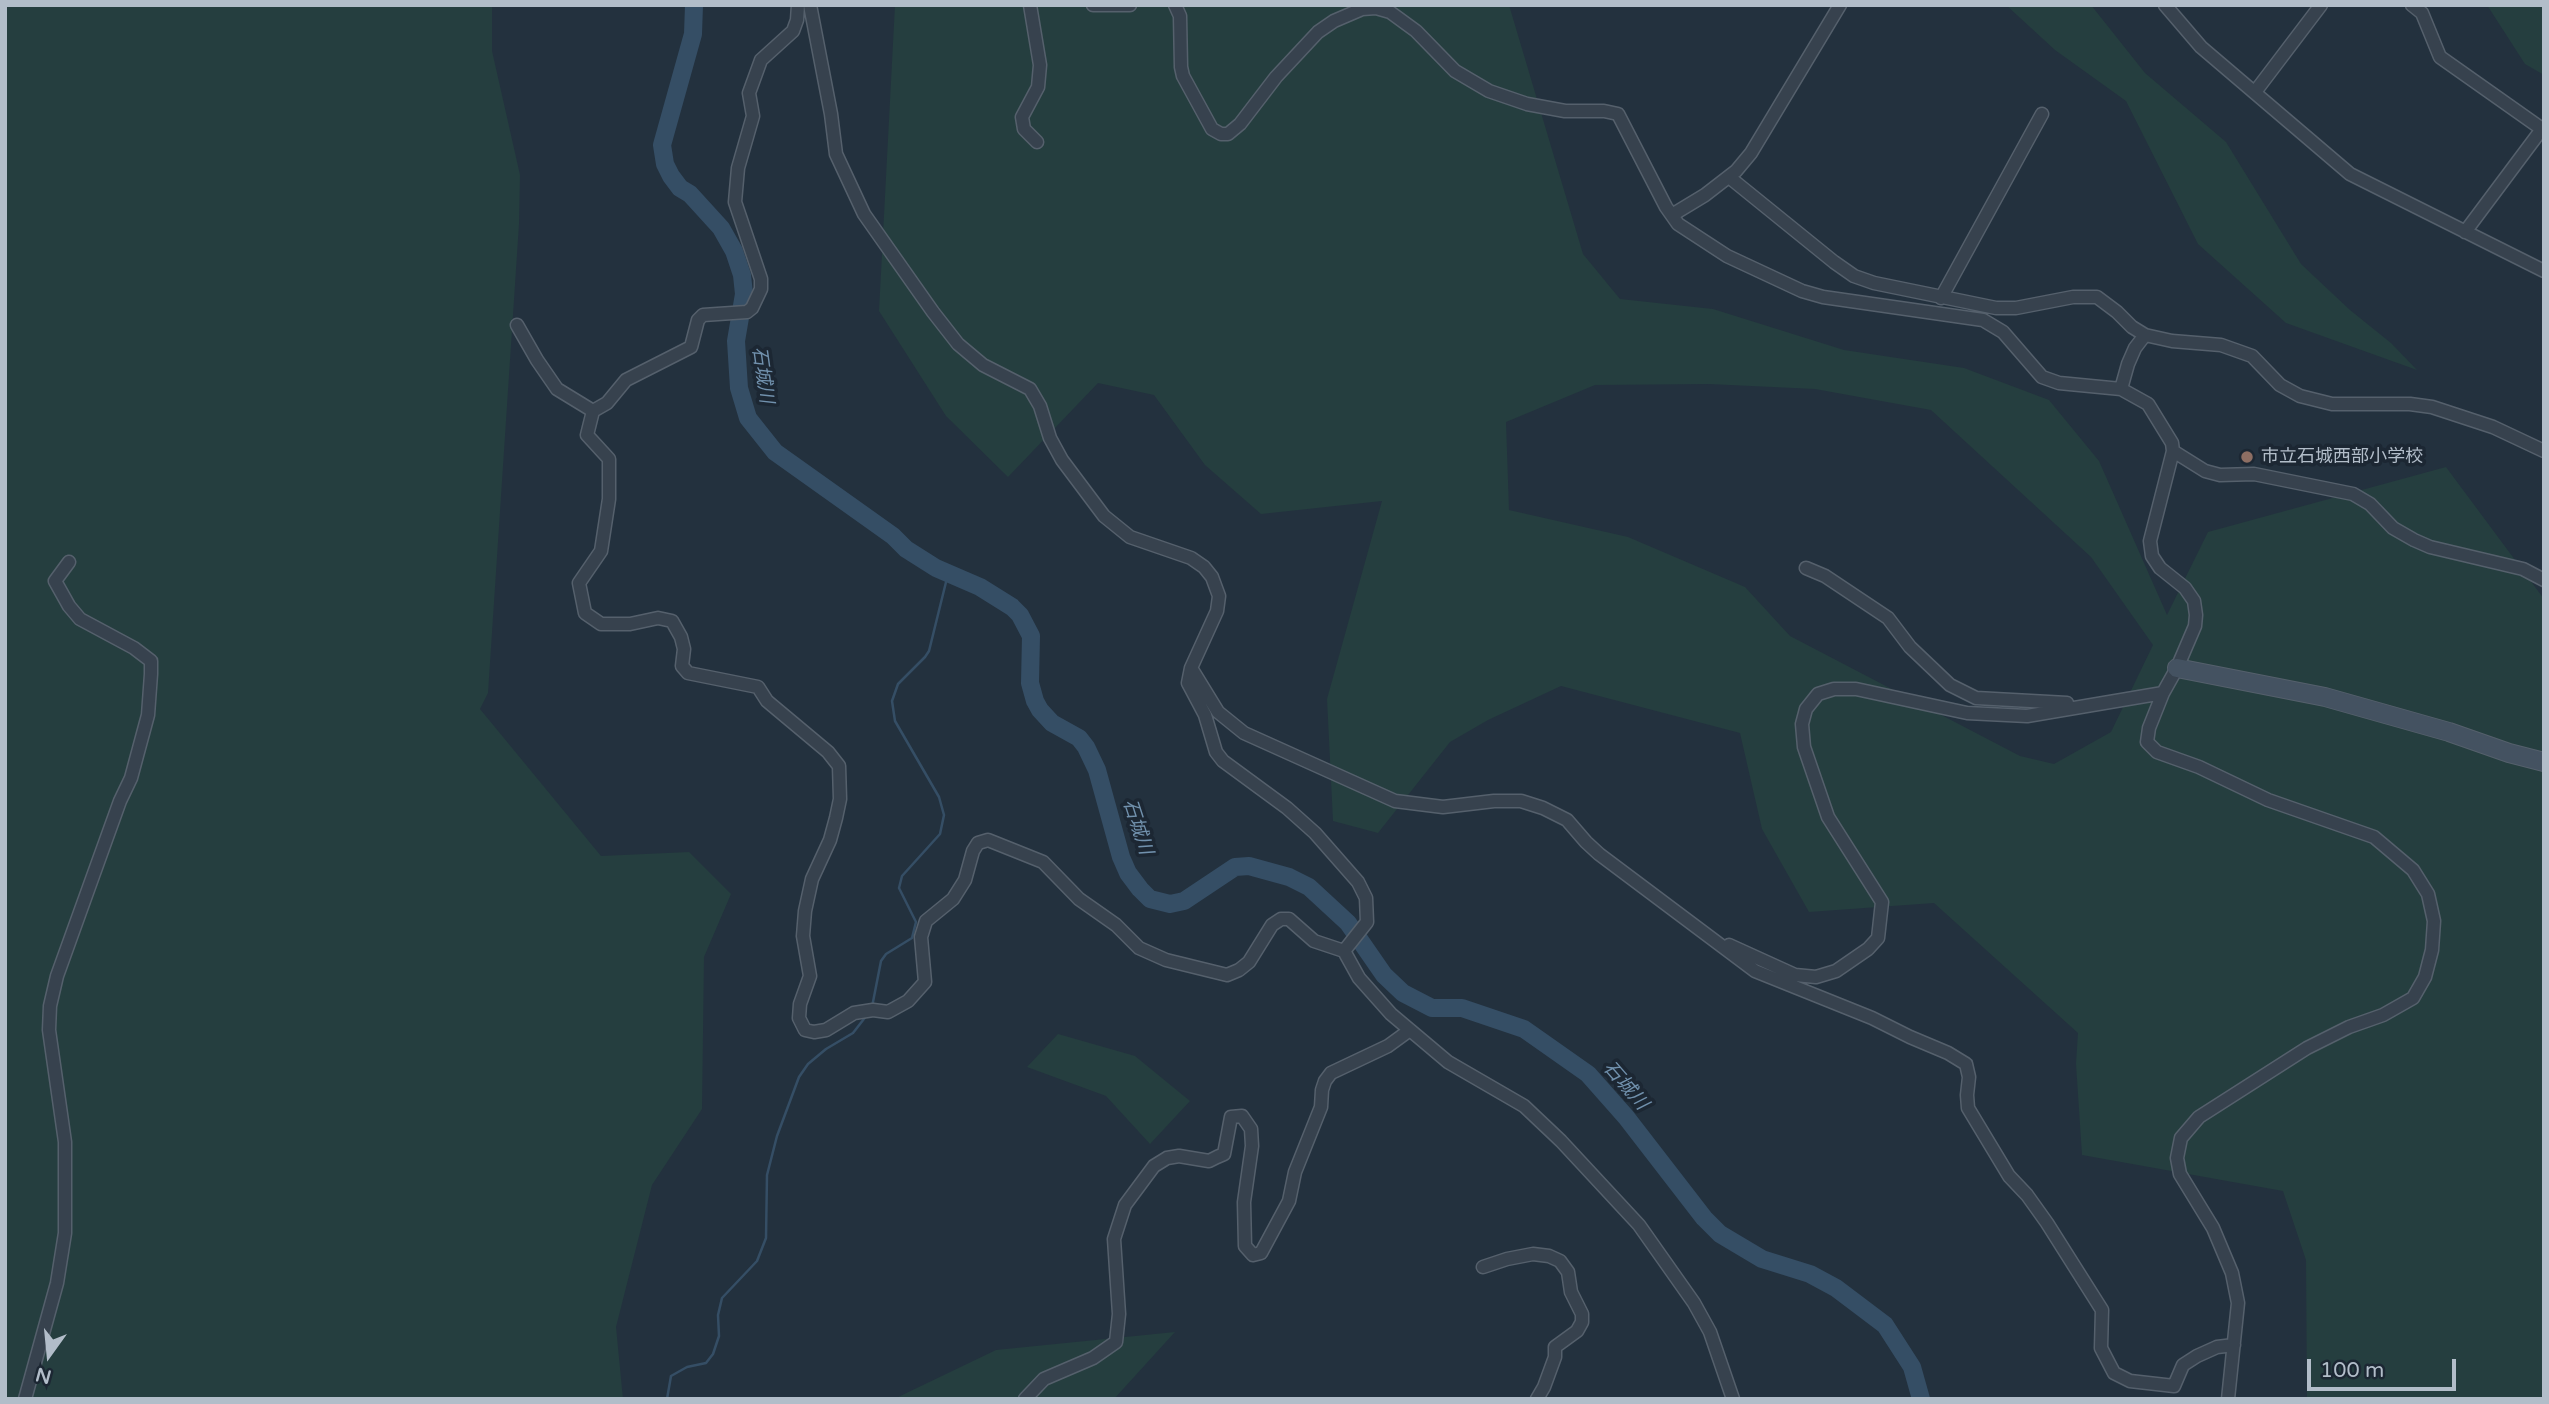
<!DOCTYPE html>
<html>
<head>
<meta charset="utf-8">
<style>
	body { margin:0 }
	#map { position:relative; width:2549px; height:1404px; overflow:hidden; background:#23313e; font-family:"Varela Round",sans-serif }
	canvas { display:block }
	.frame { position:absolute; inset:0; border:7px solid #b2bdc9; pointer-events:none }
	.north { position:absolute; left:14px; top:1320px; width:70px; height:70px; -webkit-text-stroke:5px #1c2733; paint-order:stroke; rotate:195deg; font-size:19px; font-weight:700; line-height:28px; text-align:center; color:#b2bdc9 }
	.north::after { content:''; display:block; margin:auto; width:24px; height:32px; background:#b2bdc9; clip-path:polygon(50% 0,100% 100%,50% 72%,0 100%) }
	.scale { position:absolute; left:2307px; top:1359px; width:149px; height:32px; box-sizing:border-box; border:4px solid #b2bdc9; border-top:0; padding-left:9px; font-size:21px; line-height:24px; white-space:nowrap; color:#b2bdc9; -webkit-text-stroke:5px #1c2733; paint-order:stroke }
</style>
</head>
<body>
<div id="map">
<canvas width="2549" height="1404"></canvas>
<div class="frame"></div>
<div class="north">N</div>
<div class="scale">100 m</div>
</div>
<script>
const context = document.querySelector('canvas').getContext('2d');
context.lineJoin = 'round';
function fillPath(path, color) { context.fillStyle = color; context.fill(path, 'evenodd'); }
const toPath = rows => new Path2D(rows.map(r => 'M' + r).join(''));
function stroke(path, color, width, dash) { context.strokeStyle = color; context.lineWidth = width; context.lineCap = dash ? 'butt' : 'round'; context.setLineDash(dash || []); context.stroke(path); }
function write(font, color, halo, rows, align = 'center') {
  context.font = font + ' "Varela Round","Noto Sans JP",sans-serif'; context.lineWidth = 7; context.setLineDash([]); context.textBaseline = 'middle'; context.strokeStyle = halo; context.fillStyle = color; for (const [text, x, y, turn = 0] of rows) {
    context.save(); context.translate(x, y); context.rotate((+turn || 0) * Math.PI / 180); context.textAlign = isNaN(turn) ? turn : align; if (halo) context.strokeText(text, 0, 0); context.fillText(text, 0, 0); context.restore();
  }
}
fillPath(toPath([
	[5,5,492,5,492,51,520,175,519,224,488,693,480,709,601,856,689,852,731,894,704,957,702,1109,652,1185,616,1327,623,1399,5,1399],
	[895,5,1509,5,1583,254,1620,299,1713,309,1844,350,1964,368,2049,400,2099,461,2167,615,2208,532,2446,467,2544,599,2544,1399,2307,1399,2306,1260,2283,1191,2082,1155,2076,1064,2078,1033,1934,903,1809,912,1762,829,1740,733,1561,686,1488,720,1450,742,1378,833,1333,821,1327,699,1382,501,1261,514,1205,465,1154,395,1098,383,1008,477,946,416,879,311],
	[1709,384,1815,389,1931,410,2091,557,2153,645,2111,732,2054,764,2020,756,1790,636,1745,587,1628,537,1509,510,1506,422,1595,385],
	[2006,5,2091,5,2145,73,2226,142,2301,264,2350,310,2391,343,2417,370,2286,323,2198,244,2126,101,2055,50],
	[2487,5,2544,5,2544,75,2525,64],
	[1058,1034,1135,1056,1190,1101,1150,1144,1106,1096,1027,1067],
	[1175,1332,1114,1399,894,1399,996,1350]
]), '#253e3f');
stroke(toPath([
	[872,1007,881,961,886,954,912,938,916,922,899,888,902,876,940,834,944,815,939,797,895,721,892,701,898,684,925,657,929,651,948,574],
	[667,1399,671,1376,687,1367,706,1363,713,1354,719,1336,718,1315,722,1298,757,1261,766,1238,767,1175,777,1136,799,1077,808,1064,826,1049,853,1033,867,1015]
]), '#354e65', 2.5);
stroke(toPath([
	[694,5,693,34,662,145,665,164,671,176,680,188,690,194,721,228,734,251,742,275,744,294,736,341,739,388,748,418,775,452,893,536,906,549,936,568,980,587,1012,607,1020,615,1031,636,1030,683,1035,701,1040,710,1052,723,1079,738,1086,747,1097,770,1121,857,1128,873,1140,889,1150,899,1170,904,1184,901,1235,867,1249,866,1289,877,1309,887,1348,923,1384,975,1403,993,1432,1008,1462,1008,1524,1029,1588,1074,1626,1117,1704,1218,1720,1234,1762,1259,1810,1274,1836,1288,1885,1325,1912,1367,1921,1399]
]), '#354e65', 18);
const street = toPath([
	[810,5,831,114,836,154,864,214,933,312,958,344,983,365,1030,389,1040,406,1050,438,1062,460,1104,516,1130,537,1191,558,1204,567,1212,577,1219,596,1217,611,1191,668,1188,683,1205,715,1216,752,1223,761,1287,808,1315,833,1358,882,1366,898,1367,922,1344,951],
	[1030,5,1040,65,1038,87,1022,117,1024,129,1037,142],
	[1093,5,1130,5],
	[1175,5,1180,16,1181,67,1183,76,1212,129,1221,134,1228,134,1240,124,1276,77,1318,32,1334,21,1362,9,1376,8,1390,12,1416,31,1455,71,1489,91,1527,104,1565,111,1604,111,1618,114,1666,207,1678,224,1727,256,1802,291,1823,297,1983,320,2003,332,2042,377,2059,383,2121,389,2148,404,2172,443,2173,451,2150,541,2152,556,2160,568,2185,588,2194,601,2196,615,2195,626,2177,668,2163,693,2149,728,2147,742,2157,752,2199,767,2268,800,2374,837,2413,870,2428,894,2434,921,2432,950,2425,977,2413,998,2383,1015,2349,1027,2307,1048,2199,1117,2181,1138,2177,1158,2180,1174,2213,1228,2232,1273,2238,1303,2228,1399],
	[2165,5,2201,47,2350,174,2544,271],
	[2412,5,2422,13,2440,57,2542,129,2465,232],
	[2255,92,2321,5],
	[1729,177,1834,262,1854,276,1874,283,1996,308,2016,308,2073,297,2097,297,2117,312,2132,327,2145,335,2172,341,2221,345,2252,356,2280,385,2300,396,2332,404,2410,404,2432,407,2493,427,2544,451],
	[1672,215,1705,195,1736,171,1751,153,1840,5],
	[1941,298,2042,114],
	[517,325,537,360,557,389,593,411,607,403,626,380,691,347,698,320,703,315,747,312,752,308,761,289,761,279,735,202,738,168,753,116,749,93,761,60,793,31,797,20,798,5],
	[2121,389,2128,364,2135,348,2145,335],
	[593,411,587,435,609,459,609,499,601,551,579,583,585,613,601,624,630,624,658,618,672,621,681,637,684,649,682,666,688,673,758,687,767,701,828,752,839,766,840,799,836,818,830,840,812,879,805,911,803,936,810,976,800,1004,799,1018,805,1030,814,1032,826,1030,854,1013,873,1010,888,1012,908,1001,925,982,921,937,926,921,953,899,965,880,973,851,978,843,988,840,1043,862,1079,899,1116,925,1139,948,1166,960,1227,975,1239,970,1249,962,1272,925,1281,919,1289,919,1314,941,1344,951],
	[2173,451,2205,471,2220,475,2254,474,2353,494,2370,504,2393,528,2414,540,2430,547,2523,569,2544,580],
	[1806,568,1825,576,1888,618,1910,647,1950,685,1976,698,2067,703],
	[1191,668,1218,712,1244,733,1395,801,1443,807,1494,801,1521,801,1543,808,1567,820,1586,842,1599,854,1755,971,1872,1018,1910,1037,1948,1053,1966,1064,1969,1077,1967,1095,1968,1108,2009,1176,2027,1195,2047,1223,2102,1310,2101,1348,2114,1373,2130,1381,2174,1386,2183,1365,2197,1356,2217,1347,2234,1345],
	[1729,945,1795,975,1816,977,1836,971,1868,949,1878,938,1882,902,1828,817,1804,747,1802,724,1806,709,1818,694,1834,689,1856,689,1967,713,2027,716,2163,693],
	[1344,951,1359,978,1391,1014,1448,1062,1524,1106,1561,1141,1639,1225,1694,1303,1710,1332,1733,1399],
	[1483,1267,1507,1259,1533,1254,1549,1256,1560,1261,1568,1272,1571,1292,1582,1314,1582,1322,1577,1331,1555,1347,1555,1357,1544,1387,1537,1399],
	[25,1399,57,1283,65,1233,65,1142,49,1030,50,1006,57,976,120,801,131,778,148,715,151,674,151,661,134,648,80,619,69,606,55,581,69,562],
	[1025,1399,1044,1379,1093,1358,1116,1342,1119,1314,1114,1239,1125,1205,1154,1166,1167,1158,1179,1156,1209,1161,1217,1157,1224,1154,1231,1117,1242,1116,1251,1129,1252,1146,1244,1202,1245,1246,1253,1255,1261,1253,1289,1201,1295,1172,1321,1107,1322,1090,1325,1081,1331,1073,1388,1046,1410,1030]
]);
const secondary = toPath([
	[2177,668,2325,697,2449,732,2509,753,2544,762]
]);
stroke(street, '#55606c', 15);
stroke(secondary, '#55606c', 20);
stroke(street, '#37424e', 12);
stroke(secondary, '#445261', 18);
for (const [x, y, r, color] of [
	[2247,457,7,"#8d6e63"]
]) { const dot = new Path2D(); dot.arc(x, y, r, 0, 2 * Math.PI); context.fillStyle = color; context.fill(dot); stroke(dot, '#1c2733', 2.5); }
write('18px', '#b2bdc9', '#1c2733', [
	["市立石城西部小学校",2261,457]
], 'left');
write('italic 19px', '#7191ad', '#1c2733', [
	["石城川",762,375,82],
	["石城川",1137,827,72],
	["石城川",1625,1086,49]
]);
</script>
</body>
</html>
